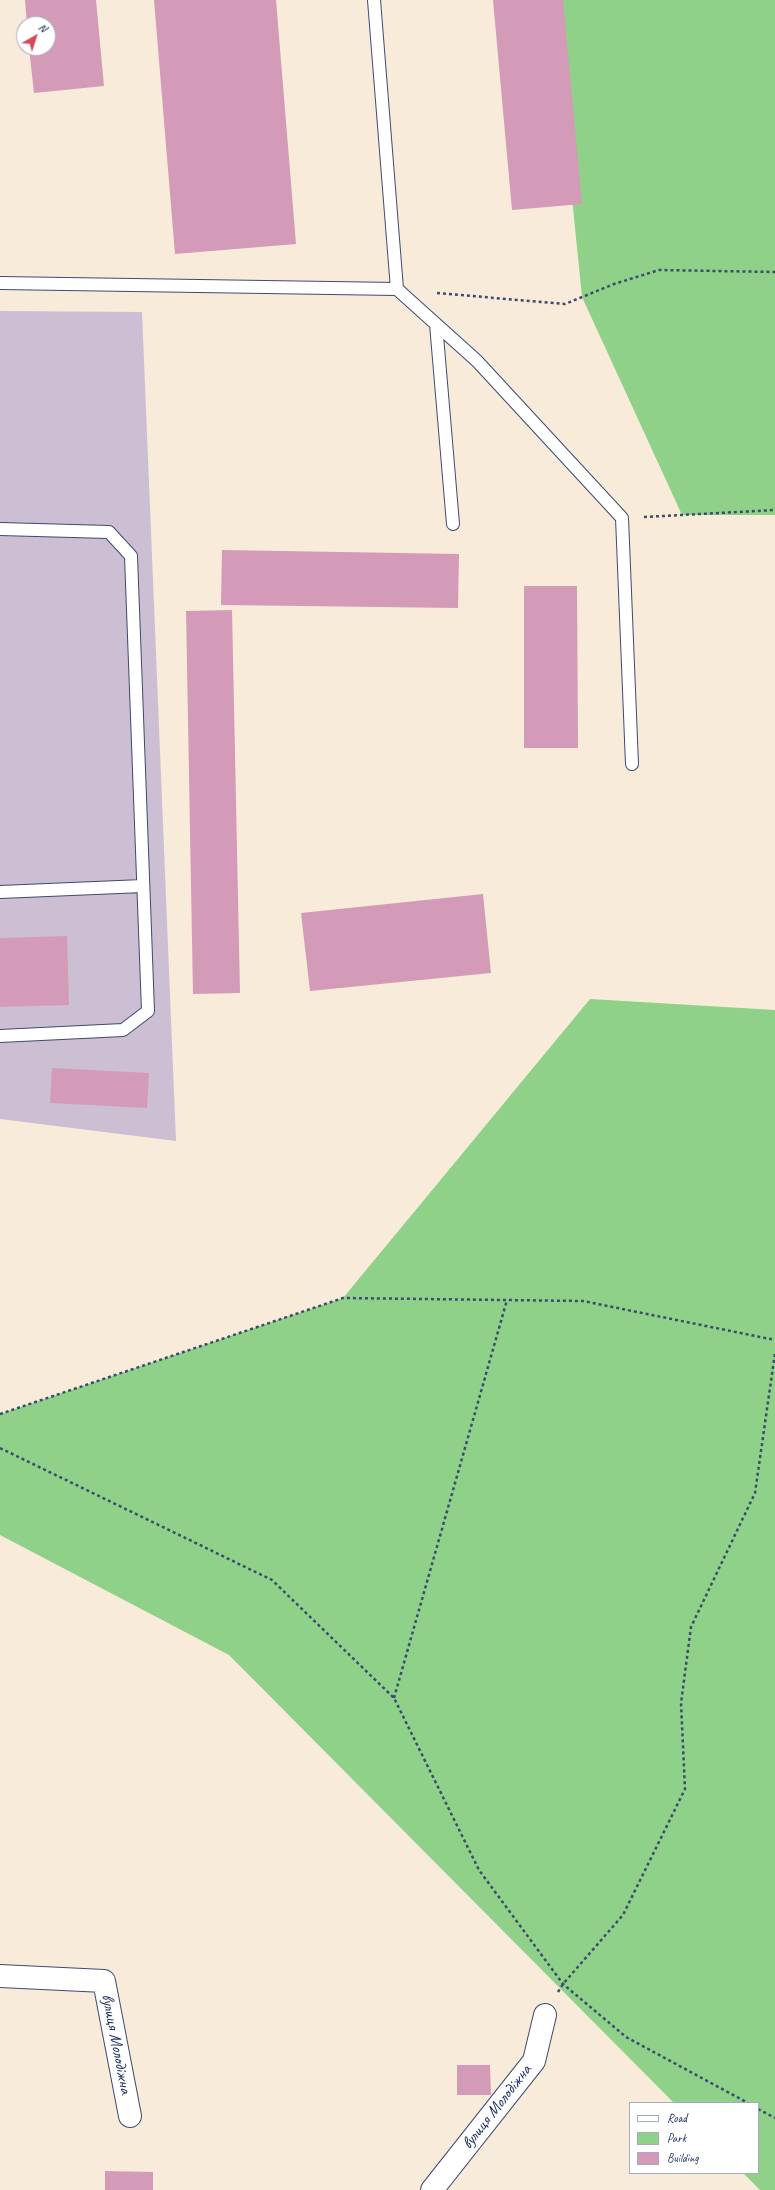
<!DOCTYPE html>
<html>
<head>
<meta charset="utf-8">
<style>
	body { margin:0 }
	#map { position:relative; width:775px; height:2190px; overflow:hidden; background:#f8ebd9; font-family:Caveat,sans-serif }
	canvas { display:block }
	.legend { position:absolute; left:629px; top:2102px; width:130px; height:72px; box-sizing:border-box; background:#fff; border:1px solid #a4acbf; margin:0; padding:5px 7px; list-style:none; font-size:12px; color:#1b2f5e }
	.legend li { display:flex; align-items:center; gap:8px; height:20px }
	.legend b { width:20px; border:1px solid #a4acbf }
	.north { position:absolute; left:16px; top:16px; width:40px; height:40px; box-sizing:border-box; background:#fff; border:1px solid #a4acbf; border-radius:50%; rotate:39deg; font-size:11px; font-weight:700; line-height:16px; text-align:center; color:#1b2f5e }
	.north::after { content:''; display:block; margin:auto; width:14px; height:18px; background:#d1495b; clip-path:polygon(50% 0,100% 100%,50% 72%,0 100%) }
</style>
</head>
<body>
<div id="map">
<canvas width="775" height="2190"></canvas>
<ul class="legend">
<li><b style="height:5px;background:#fff"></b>Road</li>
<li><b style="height:11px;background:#8fd188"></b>Park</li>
<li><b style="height:11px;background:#d39bb8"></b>Building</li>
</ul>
<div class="north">N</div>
</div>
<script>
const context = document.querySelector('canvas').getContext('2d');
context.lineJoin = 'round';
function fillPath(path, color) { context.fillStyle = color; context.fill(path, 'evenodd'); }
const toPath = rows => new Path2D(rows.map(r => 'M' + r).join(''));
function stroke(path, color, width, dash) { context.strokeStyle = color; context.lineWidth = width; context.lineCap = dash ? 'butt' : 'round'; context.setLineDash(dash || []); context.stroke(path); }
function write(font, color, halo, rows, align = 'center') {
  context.font = font + ' Caveat,sans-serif'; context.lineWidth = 3; context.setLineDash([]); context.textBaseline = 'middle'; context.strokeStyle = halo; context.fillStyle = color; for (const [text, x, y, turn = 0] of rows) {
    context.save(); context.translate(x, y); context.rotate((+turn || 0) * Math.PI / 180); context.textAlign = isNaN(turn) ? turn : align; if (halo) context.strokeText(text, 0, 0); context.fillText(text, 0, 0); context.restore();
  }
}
fillPath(toPath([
	[0,311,142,312,176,1141,0,1119]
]), '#ccbed3');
fillPath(toPath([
	[552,0,775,0,775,515,682,515,582,297],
	[590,999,775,1010,775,2190,760,2190,743,2173,758,2173,758,2103,674,2103,229,1655,0,1535,0,1414,343,1298]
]), '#8fd188');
fillPath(toPath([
	[25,0,96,0,104,86,34,93,29,48,48,48,48,24,27,24],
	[154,0,276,0,296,244,175,254],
	[493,0,563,0,582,204,512,210],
	[222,550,459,554,458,608,221,605],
	[524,586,577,586,578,748,524,748],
	[232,610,240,993,193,994,186,611],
	[483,894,491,973,310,991,301,913],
	[67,936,69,1005,0,1007,0,938],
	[52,1068,149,1073,147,1108,50,1103],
	[457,2065,490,2065,491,2095,457,2095],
	[105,2171,153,2172,153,2190,105,2190]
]), '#d39bb8');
const service = toPath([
	[374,0,397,289],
	[0,283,397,289,477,361,622,518,632,764],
	[436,324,453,524],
	[0,529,109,532,131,556,148,1011,123,1030,0,1036],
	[0,892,143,886]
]);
const minor = toPath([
	[0,1976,104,1981,130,2116],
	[432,2190,534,2061,545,2015]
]);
stroke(service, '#3c4b70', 14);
stroke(minor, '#3c4b70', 24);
stroke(toPath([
	[437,293,565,304,614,284,659,270,775,272],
	[644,517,775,510],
	[0,1414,343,1298,583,1301,775,1340],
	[0,1448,272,1580,394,1698,479,1870,563,1984,626,2037,748,2103],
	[394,1698,507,1300],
	[558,1992,563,1984,623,1915,685,1789,681,1703,691,1627,755,1493,775,1353],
	[758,2109,775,2118]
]), '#3c4b70', 2.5, [3, 3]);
stroke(service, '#fff', 12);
stroke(minor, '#fff', 22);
write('17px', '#1b2f5e', '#fff', [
	["вулиця Молодiжна",116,2044,79],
	["вулиця Молодiжна",497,2107,-52]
]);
</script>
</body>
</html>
